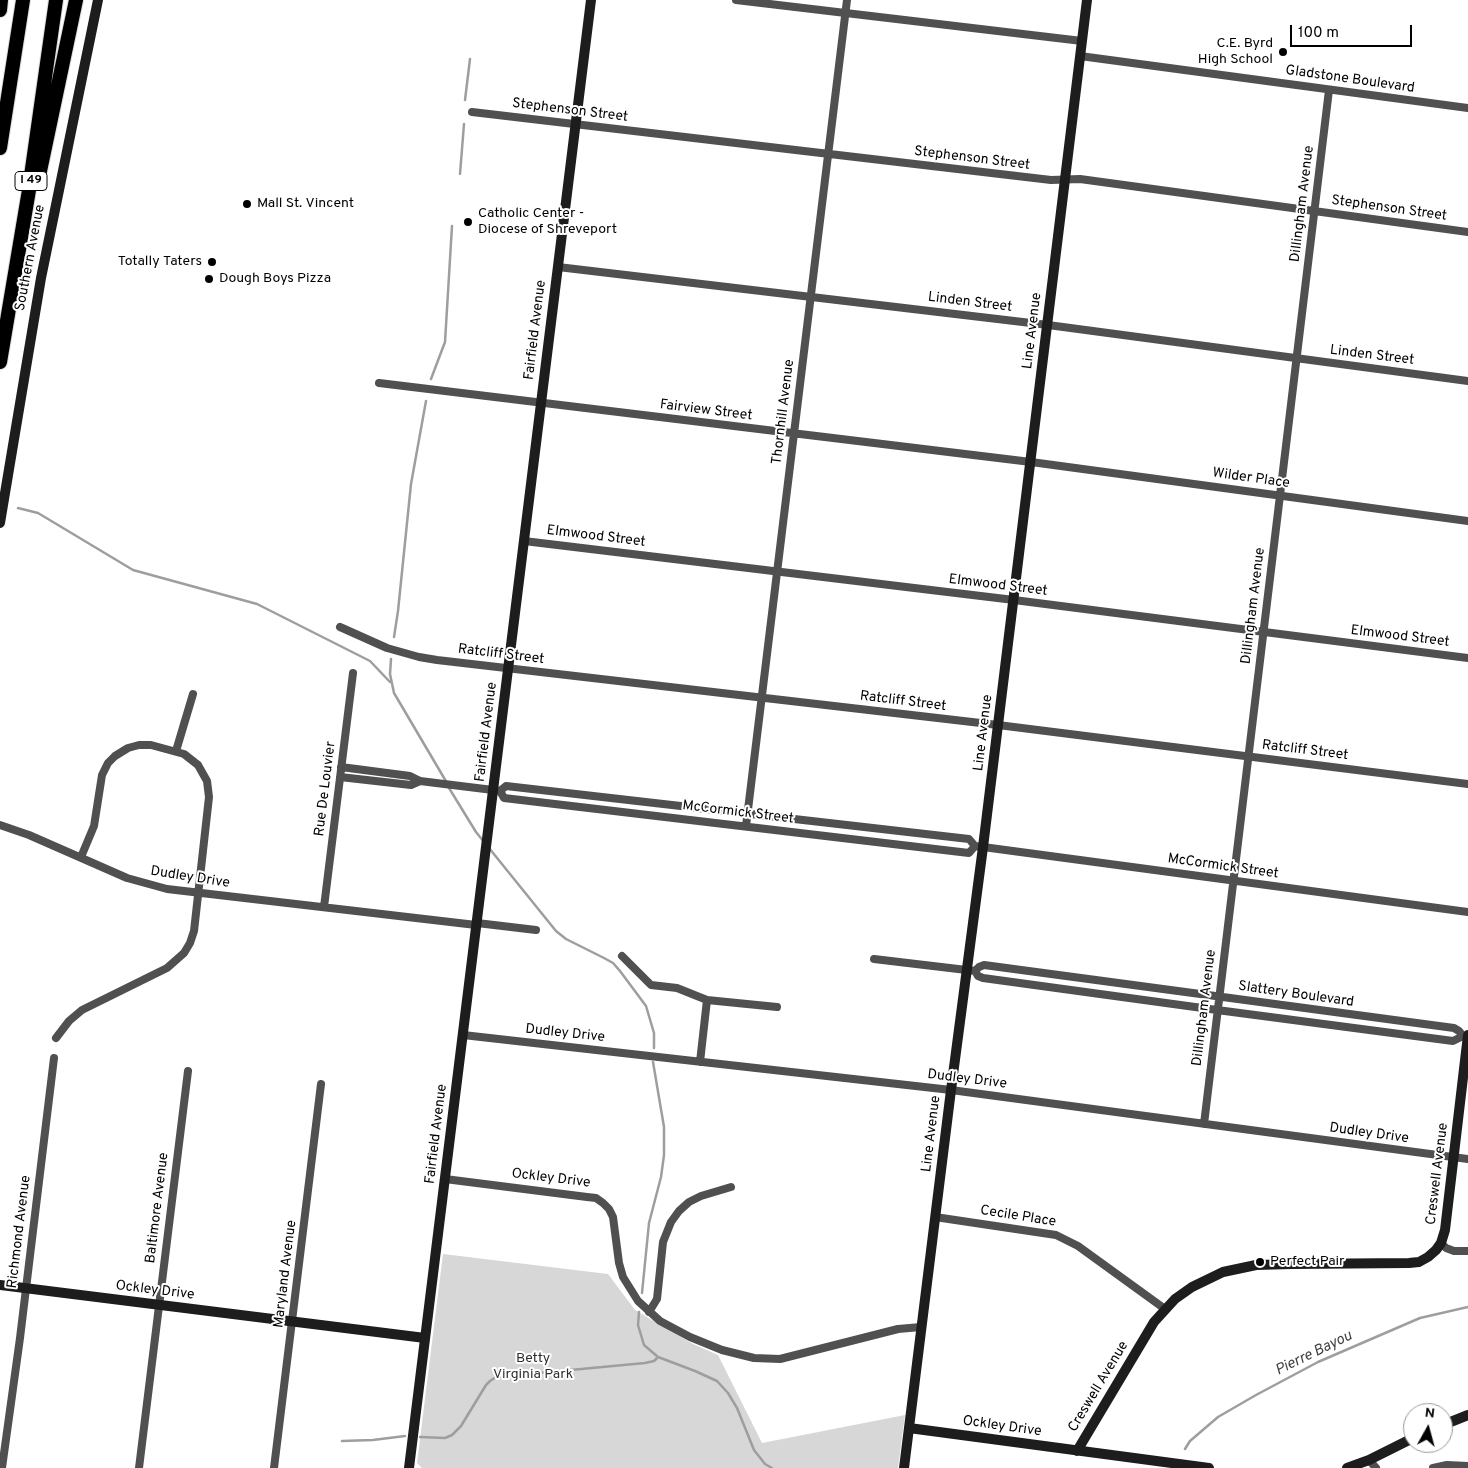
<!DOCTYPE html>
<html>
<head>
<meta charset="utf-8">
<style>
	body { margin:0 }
	#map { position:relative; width:1468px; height:1468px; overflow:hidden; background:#fff; font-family:Overpass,sans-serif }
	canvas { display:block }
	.north { position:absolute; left:1403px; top:1403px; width:50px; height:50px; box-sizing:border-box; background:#fff; border:1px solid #999; border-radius:50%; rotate:7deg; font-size:14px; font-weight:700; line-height:20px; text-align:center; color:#000 }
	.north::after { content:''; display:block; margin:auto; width:18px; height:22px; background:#000; clip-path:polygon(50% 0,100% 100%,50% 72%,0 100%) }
	.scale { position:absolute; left:1290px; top:25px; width:122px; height:22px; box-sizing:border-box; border:2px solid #000; border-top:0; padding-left:6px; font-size:15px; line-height:18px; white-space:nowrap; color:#000; -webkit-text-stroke:4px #fff; paint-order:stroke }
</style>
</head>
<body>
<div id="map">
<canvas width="1468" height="1468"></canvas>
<div class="north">N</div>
<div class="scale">100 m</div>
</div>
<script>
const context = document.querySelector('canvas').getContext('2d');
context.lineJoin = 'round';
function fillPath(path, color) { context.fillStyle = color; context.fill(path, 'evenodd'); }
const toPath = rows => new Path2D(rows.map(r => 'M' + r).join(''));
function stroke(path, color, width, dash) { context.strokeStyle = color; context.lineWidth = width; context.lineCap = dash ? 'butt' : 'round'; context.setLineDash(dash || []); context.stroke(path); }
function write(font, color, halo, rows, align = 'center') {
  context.font = font + ' Overpass,sans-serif'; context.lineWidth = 4; context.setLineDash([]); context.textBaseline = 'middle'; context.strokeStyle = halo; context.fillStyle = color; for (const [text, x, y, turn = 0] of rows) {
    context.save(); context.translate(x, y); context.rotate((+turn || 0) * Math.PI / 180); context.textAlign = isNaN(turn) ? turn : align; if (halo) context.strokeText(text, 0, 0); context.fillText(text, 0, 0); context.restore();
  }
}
fillPath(toPath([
	[443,1254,608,1274,635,1310,693,1344,718,1355,762,1443,905,1415,898,1468,422,1468,417,1463]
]), '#d7d7d7');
stroke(toPath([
	[465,100,470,59],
	[460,174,464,124],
	[431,379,445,342,452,226],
	[18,508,38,513,133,570,257,604,370,661,390,682],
	[394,637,398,611,411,484,426,401],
	[391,659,390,674,394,693,447,783],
	[449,788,476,832,484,842],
	[489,848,556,931,566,939,604,958,613,963,620,971,646,1006,654,1033,654,1048],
	[642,1293,649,1223,661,1177,664,1155,664,1127,653,1062],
	[639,1312,638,1325,644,1345,658,1357,695,1371,717,1381,728,1393,737,1408,754,1450,765,1464,772,1468],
	[420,1437,445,1438,452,1435,461,1426,486,1385,490,1381,496,1377,645,1363,654,1361,658,1357],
	[342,1441,373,1440,405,1436],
	[1185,1449,1190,1441,1218,1417,1256,1395,1318,1362,1420,1318,1468,1307]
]), '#9e9e9e', 2.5);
const highway = toPath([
	[0,10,1,0],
	[0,148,23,0],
	[40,171,76,0],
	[0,362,29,190,56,0]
]);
stroke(highway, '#dbdbdb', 16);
stroke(toPath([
	[736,0,1082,41],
	[1080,56,1468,108],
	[472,112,1051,180,1080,179,1468,232],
	[558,267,1048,325,1468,381],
	[379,383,1031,462,1468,521],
	[524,541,1014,600,1468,658],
	[340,627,387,648,419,657,437,660,998,725,1468,784],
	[176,751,193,694],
	[341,767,410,776,420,781,493,790,500,791,506,786,969,839,975,846,983,847,1468,912],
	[340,777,411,785,420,781],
	[500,791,504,798,969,853,975,846],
	[0,825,29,835,127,878,167,889,476,925],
	[746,826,847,0],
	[324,907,353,673],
	[477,923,536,930],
	[622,956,651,985,677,988,707,1000,777,1007],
	[874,959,975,971,978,976,983,978,1217,1010,1453,1041,1463,1036,1468,1037],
	[975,971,979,967,984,965,1454,1028,1459,1031,1463,1036],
	[463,1035,951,1090,1468,1159],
	[56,1038,69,1021,82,1010,167,968,184,953,190,943,194,931,209,797,207,781,198,765,184,754,151,745,139,745,128,748,115,756,108,763,102,775,94,826,81,857],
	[700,1062,707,1000],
	[1204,1124,1329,90],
	[445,1179,587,1197,596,1198,603,1203,609,1209,613,1217,619,1263,623,1277,638,1301,660,1321,690,1337,722,1350,754,1358,780,1359,898,1329,921,1327],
	[935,1217,1056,1235,1078,1246,1165,1309],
	[1441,1243,1446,1248,1454,1251,1468,1251],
	[649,1312,657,1299,663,1242,671,1222,679,1211,689,1202,701,1196,731,1187],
	[1369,1460,1376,1468],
	[2,1468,20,1338,54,1058],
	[139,1468,188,1071],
	[274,1468,321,1084],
	[1433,1468,1447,1465,1468,1466]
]), '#505050', 8);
stroke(toPath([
	[0,523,41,278,98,0],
	[0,1285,425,1338],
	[1443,1425,1468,1415],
	[909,1428,1209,1468],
	[1077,1451,1154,1322,1175,1299,1192,1287,1223,1272,1256,1265,1291,1264,1409,1263,1419,1262,1428,1257,1436,1250,1441,1243,1445,1230,1468,1035],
	[409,1468,591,0],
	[904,1468,951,1090,983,847,1087,0],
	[1347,1468,1369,1460,1413,1438]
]), '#1d1d1d', 10);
stroke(highway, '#000', 14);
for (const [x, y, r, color] of [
	[1283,52,5,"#000"],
	[247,204,5,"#000"],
	[468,222,5,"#000"],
	[212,262,5,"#000"],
	[209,279,5,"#000"],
	[1260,1262,5,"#000"]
]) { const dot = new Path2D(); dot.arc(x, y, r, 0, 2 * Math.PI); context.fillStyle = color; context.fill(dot); stroke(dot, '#fff', 2); }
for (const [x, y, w] of [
	[31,181,32]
]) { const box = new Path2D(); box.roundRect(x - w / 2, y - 9.5, w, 19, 4); context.fillStyle = '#fff'; context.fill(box); stroke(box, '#000', 1); }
write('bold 12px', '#000', null, [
	["I 49",31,181]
]);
write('14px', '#000', '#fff', [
	["C.E. Byrd",1273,44,"right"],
	["High School",1273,60,"right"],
	["Mall St. Vincent",257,204],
	["Catholic Center -",478,214],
	["Diocese of Shreveport",478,230],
	["Totally Taters",202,262,"right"],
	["Dough Boys Pizza",219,279],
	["Perfect Pair",1270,1262]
], 'left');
write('14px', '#000', '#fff', [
	["Gladstone Boulevard",1350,80,8],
	["Stephenson Street",570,111,7],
	["Stephenson Street",972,159,7],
	["Dillingham Avenue",1303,204,-83],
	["Stephenson Street",1389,209,8],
	["Southern Avenue",31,258,-79],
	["Linden Street",970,303,7],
	["Fairfield Avenue",536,330,-83],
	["Line Avenue",1033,331,-83],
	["Linden Street",1372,356,7],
	["Fairview Street",706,411,7],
	["Thornhill Avenue",784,412,-83],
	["Wilder Place",1251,479,8],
	["Elmwood Street",596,537,7],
	["Elmwood Street",998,586,7],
	["Dillingham Avenue",1254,606,-83],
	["Elmwood Street",1400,637,7],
	["Ratcliff Street",501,655,7],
	["Ratcliff Street",903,702,7],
	["Fairfield Avenue",487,732,-83],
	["Line Avenue",984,733,-83],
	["Ratcliff Street",1305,751,7],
	["Rue De Louvier",326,789,-83],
	["McCormick Street",738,813,7],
	["McCormick Street",1223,867,8],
	["Dudley Drive",190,878,9],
	["Slattery Boulevard",1296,995,8],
	["Dillingham Avenue",1205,1008,-83],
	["Dudley Drive",565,1034,6],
	["Dudley Drive",967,1080,7],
	["Fairfield Avenue",437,1134,-83],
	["Line Avenue",932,1134,-83],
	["Dudley Drive",1369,1134,8],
	["Creswell Avenue",1438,1174,-83],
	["Ockley Drive",551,1179,7],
	["Baltimore Avenue",158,1208,-83],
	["Cecile Place",1018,1217,9],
	["Richmond Avenue",20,1232,-83],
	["Maryland Avenue",286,1274,-83],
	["Ockley Drive",155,1291,7],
	["Creswell Avenue",1099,1387,-59],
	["Ockley Drive",1002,1427,8]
]);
write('14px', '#2e2e2e', '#fff', [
	["Betty",533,1359],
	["Virginia Park",533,1375]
]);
write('italic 15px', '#3f3f3f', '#fff', [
	["Pierre Bayou",1314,1354,-26]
]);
</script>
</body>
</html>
